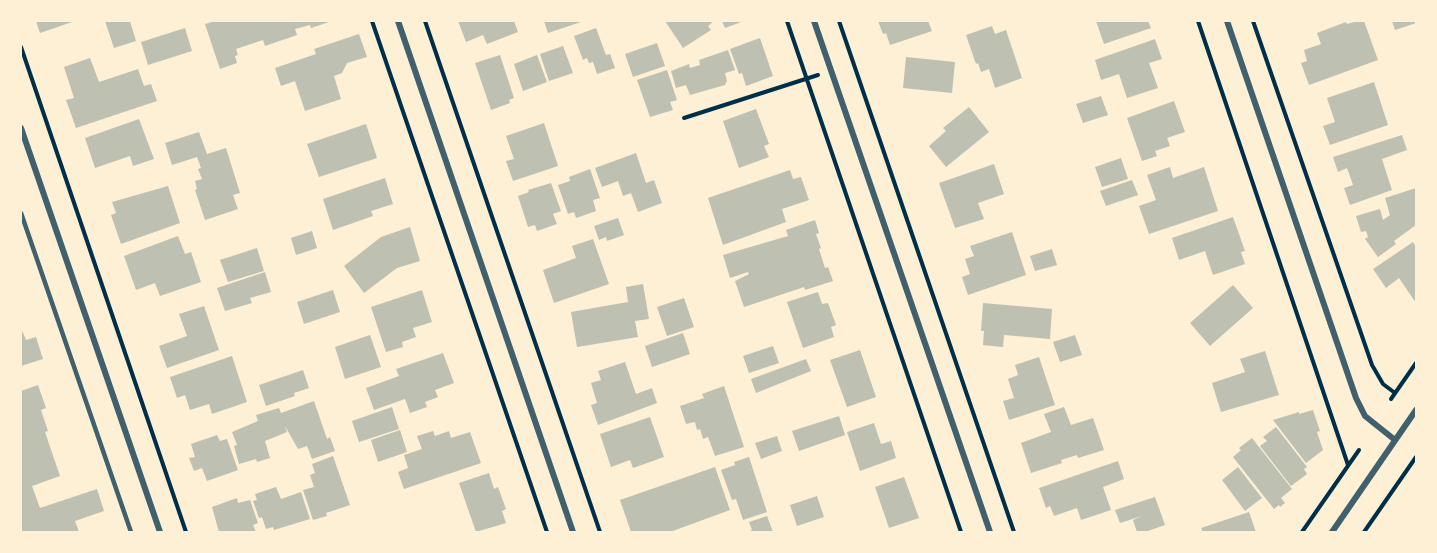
<!DOCTYPE html>
<html>
<head>
<meta charset="utf-8">
<style>
	body { margin:0 }
	#map { position:relative; width:1437px; height:553px; overflow:hidden; background:#fdf0d5; font-family:"Fira Sans",sans-serif }
	canvas { display:block }
	.frame { position:absolute; inset:0; border:22px solid #fdf0d5; pointer-events:none }
</style>
</head>
<body>
<div id="map">
<canvas width="1437" height="553"></canvas>
<div class="frame"></div>
</div>
<script>
const context = document.querySelector('canvas').getContext('2d');
context.lineJoin = 'round';
function fillPath(path, color) { context.fillStyle = color; context.fill(path, 'evenodd'); }
const toPath = rows => new Path2D(rows.map(r => 'M' + r).join(''));
function stroke(path, color, width, dash) { context.strokeStyle = color; context.lineWidth = width; context.lineCap = dash ? 'butt' : 'round'; context.setLineDash(dash || []); context.stroke(path); }
fillPath(toPath([
	[36,21,75,21,40,33],
	[105,21,130,21,136,41,114,48],
	[215,21,332,21,311,28,310,25,295,29,297,35,265,46,263,40,236,49,238,55,235,56,237,63,220,69,205,24],
	[458,21,514,21,518,32,487,44,483,35,466,42],
	[544,21,584,21,548,33],
	[665,21,714,21,708,26,711,30,683,48],
	[722,21,744,21,725,28],
	[878,21,928,21,932,31,890,45,886,33,883,34],
	[1096,21,1148,21,1151,28,1104,44],
	[1357,21,1364,21,1378,60,1309,85,1301,63,1307,61,1304,50,1321,44,1317,33,1346,22,1347,24],
	[1392,21,1416,21,1416,23,1395,30],
	[992,26,995,34,1006,30,1022,78,995,88,989,69,981,72,978,63,976,64,966,35],
	[185,28,192,51,148,65,141,42],
	[596,28,606,55,610,54,615,68,597,74,593,62,589,63,587,58,583,60,574,36],
	[359,34,367,57,347,63,342,73,334,76,341,99,305,111,295,81,281,86,275,68,316,54,314,49],
	[760,38,773,76,746,86,742,73,739,74,730,49],
	[1155,39,1162,59,1149,63,1158,88,1127,98,1119,74,1101,80,1095,60],
	[657,43,665,66,633,77,625,54],
	[563,46,573,73,549,81,540,54],
	[728,50,735,70,725,73,727,81,725,85,690,95,686,85,676,88,671,71,689,64,690,68,700,65,699,60],
	[500,55,514,98,509,100,510,103,491,110,475,63],
	[537,55,547,82,523,91,514,64],
	[906,57,955,62,952,93,903,88],
	[90,58,99,82,138,69,144,86,151,84,157,101,76,128,66,100,74,98,64,67],
	[667,70,677,100,670,102,673,110,650,117,637,80],
	[1374,82,1388,125,1330,145,1323,126,1335,122,1327,98],
	[1101,96,1108,115,1083,123,1076,104],
	[1174,101,1185,132,1167,138,1170,146,1155,151,1157,156,1142,161,1127,118],
	[969,107,989,132,946,167,929,146,946,131,943,128],
	[756,109,769,144,764,146,769,157,739,168,723,121],
	[139,119,154,159,133,166,130,156,95,168,85,138],
	[544,123,558,166,513,181,506,161,514,159,506,136],
	[366,124,377,158,319,177,307,144],
	[199,132,207,154,226,148,240,193,233,195,238,209,205,220,195,190,197,189,195,181,202,179,198,169,201,168,197,157,172,165,165,143],
	[1402,135,1407,150,1382,159,1392,190,1350,205,1344,188,1353,185,1347,168,1338,172,1333,157],
	[636,153,646,183,654,180,662,203,638,212,631,193,623,196,618,181,602,187,595,168],
	[1121,158,1128,179,1102,187,1095,167],
	[994,164,1004,194,978,203,984,219,955,228,939,183],
	[1170,167,1173,178,1204,167,1218,211,1149,234,1139,206,1156,200,1147,175],
	[590,169,600,198,593,200,596,211,576,218,574,212,568,214,558,185,570,181,569,177],
	[790,170,793,179,801,177,809,200,782,209,786,222,723,245,708,198],
	[385,178,393,204,371,211,373,216,333,230,323,199],
	[1132,180,1138,195,1106,206,1100,191],
	[551,183,561,211,553,214,557,224,537,231,535,225,528,227,518,196,529,192,528,190],
	[168,186,180,223,121,244,111,215,116,213,112,202],
	[1416,188,1416,225,1394,241,1396,244,1378,257,1365,239,1368,237,1366,231,1361,232,1356,216,1380,209,1383,220,1390,215,1385,198],
	[1233,217,1245,251,1241,252,1245,264,1213,275,1205,251,1179,260,1172,238],
	[618,218,624,235,607,241,606,237,599,240,594,226],
	[815,220,819,233,816,234,821,248,819,249,825,268,828,267,833,281,805,290,804,287,744,307,735,281,749,274,748,272,730,278,723,255,788,236,786,230],
	[410,227,420,261,397,268,364,293,344,266,381,237],
	[312,231,317,248,296,255,291,238],
	[1012,232,1026,275,968,295,962,277,970,274,965,259,974,256,970,246],
	[178,236,185,254,191,252,201,282,160,296,155,283,136,290,124,256],
	[593,239,609,284,554,303,543,270,576,258,572,246],
	[1413,242,1416,247,1416,303,1399,278,1386,288,1373,269],
	[257,248,264,271,228,282,220,260],
	[1052,249,1057,265,1035,271,1030,256],
	[265,272,271,292,250,298,252,303,225,311,217,288],
	[643,284,649,319,635,321,638,337,577,347,571,312,628,302,626,287],
	[1233,285,1253,308,1210,346,1190,323],
	[333,290,340,312,304,324,297,302],
	[422,290,432,322,413,328,416,337,402,342,403,347,386,352,371,307],
	[818,292,822,304,828,303,836,325,831,327,834,337,803,348,787,302],
	[684,298,694,327,667,336,657,307],
	[983,303,1052,309,1050,339,1004,335,1003,347,983,345,984,331,981,331],
	[204,306,219,350,167,368,159,346,187,336,179,314],
	[21,328,26,340,36,337,43,359,21,366],
	[683,333,690,354,652,367,645,346],
	[370,335,381,367,345,379,335,347],
	[1075,335,1082,355,1060,362,1053,342],
	[773,346,779,363,749,373,743,356],
	[860,350,876,397,847,407,830,360],
	[1265,351,1279,395,1221,412,1212,383,1245,372,1240,359],
	[443,353,454,383,435,390,438,397,425,402,427,407,410,413,405,399,374,410,366,388,399,376,396,369],
	[232,356,247,402,212,414,209,404,190,410,185,395,177,398,170,377],
	[1039,357,1055,405,1009,420,1003,401,1014,398,1008,379,1018,375,1015,365],
	[806,359,811,371,756,393,751,379],
	[625,362,636,394,652,388,657,403,598,425,591,405,597,403,591,383,601,380,598,371],
	[303,370,309,388,294,393,295,396,266,406,259,385],
	[38,385,46,408,41,410,48,431,45,432,60,476,32,486,40,508,97,489,104,511,75,521,79,532,21,532,21,391],
	[724,386,744,447,715,456,708,437,703,439,700,429,697,430,695,422,686,424,680,406,704,398,702,394],
	[314,401,327,439,330,437,335,451,312,459,307,446,298,449,285,426,287,432,265,441,270,458,257,462,256,459,239,464,234,446,237,445,232,432,258,421,256,415,279,408,281,413],
	[392,407,399,429,359,442,352,421],
	[1064,407,1071,425,1093,418,1104,450,1078,458,1077,455,1061,460,1062,463,1031,473,1021,443,1051,432,1044,414],
	[1313,410,1320,431,1317,432,1323,450,1306,463,1273,420,1299,412,1299,414],
	[839,416,845,435,799,451,792,431],
	[650,417,664,457,633,468,630,460,611,467,600,434],
	[874,423,881,444,891,441,896,458,860,471,847,432],
	[1276,427,1307,467,1304,469,1307,474,1291,486,1260,446,1267,441,1263,437],
	[400,430,407,452,378,462,371,440],
	[433,431,435,436,449,431,451,438,470,432,481,463,404,489,398,472,408,468,404,455,422,449,417,436],
	[217,435,220,441,227,439,238,470,207,481,202,468,194,471,189,458,195,457,191,444],
	[777,436,782,451,761,459,755,443],
	[1252,438,1292,489,1281,498,1285,503,1280,507,1279,505,1274,509,1233,457,1241,450,1239,448],
	[333,456,350,505,326,513,327,516,313,520,303,490,314,487,310,475,315,473,312,464],
	[749,457,767,512,743,520,736,499,732,500,721,470,735,465,734,462],
	[1118,461,1124,479,1103,487,1111,510,1081,520,1077,508,1054,516,1050,506,1046,508,1039,488],
	[715,467,730,510,670,532,631,532,620,500],
	[1238,467,1262,498,1245,511,1222,480],
	[489,473,494,489,498,487,506,509,502,511,506,523,476,532,459,483],
	[904,477,919,518,889,528,875,487],
	[276,487,281,499,301,492,310,519,274,530,273,527,266,529,262,517,259,518,253,501,257,500,255,494],
	[817,496,824,517,797,526,790,505],
	[1155,497,1165,525,1145,532,1137,532,1133,520,1142,516,1120,523,1115,510],
	[237,498,238,503,250,500,258,523,253,525,256,532,219,532,212,507],
	[1249,512,1256,532,1203,532,1201,528],
	[767,516,773,532,747,532,752,530,749,522]
]), '#bec0b2');
stroke(toPath([
	[372,21,547,532],
	[425,21,600,532],
	[787,21,961,532],
	[839,21,1014,532],
	[1198,21,1348,465],
	[1253,21,1372,365,1383,384,1395,393],
	[21,47,186,532],
	[684,118,818,75],
	[1391,399,1416,363],
	[1302,532,1359,450],
	[1364,532,1416,457]
]), '#003049', 4);
stroke(toPath([
	[21,213,131,532]
]), '#3f606c', 4.5);
stroke(toPath([
	[398,21,573,532],
	[814,21,990,532],
	[1227,21,1356,398,1365,416,1395,440],
	[21,128,160,532],
	[1332,532,1416,410]
]), '#3f606c', 6);
</script>
</body>
</html>
